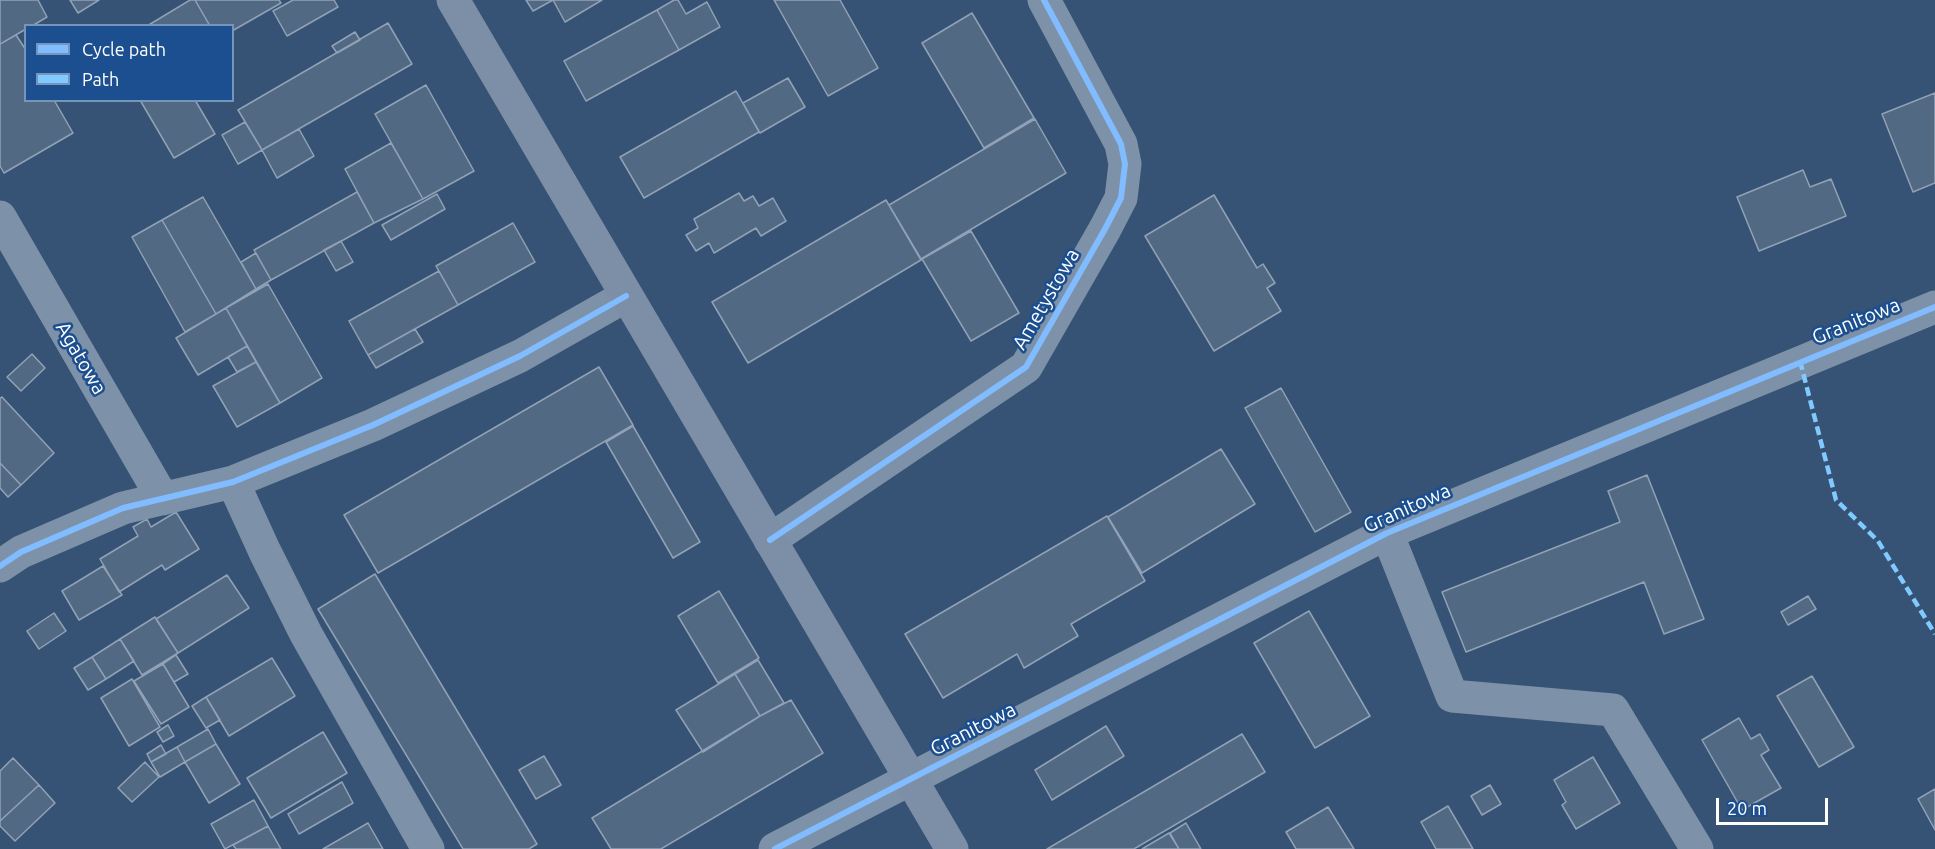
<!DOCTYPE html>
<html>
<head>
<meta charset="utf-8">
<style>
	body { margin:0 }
	#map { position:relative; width:1935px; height:849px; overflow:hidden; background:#365274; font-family:Ubuntu,sans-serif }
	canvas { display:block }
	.legend { position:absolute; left:24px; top:24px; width:210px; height:78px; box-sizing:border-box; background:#1b4f8f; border:2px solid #7695bc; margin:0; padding:8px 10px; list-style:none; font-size:18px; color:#fff }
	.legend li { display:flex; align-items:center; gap:12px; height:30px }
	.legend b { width:30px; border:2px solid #7695bc }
	.scale { position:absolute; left:1716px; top:798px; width:112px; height:27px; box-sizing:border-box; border:3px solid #fff; border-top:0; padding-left:8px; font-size:18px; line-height:21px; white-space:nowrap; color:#fff; -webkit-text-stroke:4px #1b4f8f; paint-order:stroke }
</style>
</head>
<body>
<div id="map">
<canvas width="1935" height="849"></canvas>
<ul class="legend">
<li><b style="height:8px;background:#80bcff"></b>Cycle path</li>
<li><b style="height:8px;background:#80caff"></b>Path</li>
</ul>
<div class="scale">20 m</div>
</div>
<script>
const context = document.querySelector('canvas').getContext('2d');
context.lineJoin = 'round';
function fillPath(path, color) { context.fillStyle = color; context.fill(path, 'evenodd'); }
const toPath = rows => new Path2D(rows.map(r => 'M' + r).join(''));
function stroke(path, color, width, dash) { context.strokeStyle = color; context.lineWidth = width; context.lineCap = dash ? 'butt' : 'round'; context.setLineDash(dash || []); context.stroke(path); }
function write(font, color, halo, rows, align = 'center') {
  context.font = font + ' Ubuntu,sans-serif'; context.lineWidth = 5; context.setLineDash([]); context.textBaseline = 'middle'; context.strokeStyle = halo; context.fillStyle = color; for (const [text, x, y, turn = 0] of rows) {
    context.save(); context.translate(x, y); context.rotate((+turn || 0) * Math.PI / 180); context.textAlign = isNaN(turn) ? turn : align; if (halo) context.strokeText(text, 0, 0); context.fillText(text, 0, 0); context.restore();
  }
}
const building = toPath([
	[0,0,38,0,47,17,32,26,26,26,26,29,0,44,0,0],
	[70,0,99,0,78,13,70,0],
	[190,0,195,0,210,26,147,26,190,0],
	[195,0,279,0,281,3,232,31,232,26,210,26,195,0],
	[293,0,334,0,338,7,287,36,273,11,293,0],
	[526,0,553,0,533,11,526,0],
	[553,0,602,0,565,22,553,0],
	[674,0,678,0,686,14,707,2,720,27,679,50,657,10,674,0],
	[774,0,840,0,878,68,828,96,774,0],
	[657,10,679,50,586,101,564,61,657,10],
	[972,13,1034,118,984,148,922,43,972,13],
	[388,23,412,64,262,150,238,110,388,23],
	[355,32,360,40,337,53,332,46,355,32],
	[16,35,26,50,26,100,54,100,73,133,4,173,0,166,0,44,16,35],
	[788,78,805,107,760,133,743,103,788,78],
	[426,85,474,171,423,199,375,114,426,85],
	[736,91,759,132,644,198,620,157,736,91],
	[1935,93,1935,183,1913,192,1882,114,1935,93],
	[140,100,195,100,215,134,174,158,140,100],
	[1035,119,1066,173,921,259,889,205,1035,119],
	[245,122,262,150,238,164,222,135,245,122],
	[299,129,314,156,277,178,262,150,299,129],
	[391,143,423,199,374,223,345,169,391,143],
	[1803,170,1810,187,1831,179,1846,216,1759,251,1737,197,1803,170],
	[357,192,374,223,271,280,254,250,357,192],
	[739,193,744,201,753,196,759,206,773,198,786,221,761,236,756,228,714,253,709,243,696,251,686,235,698,228,694,219,739,193],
	[437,194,445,209,391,240,382,225,437,194],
	[1214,195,1257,268,1263,264,1275,283,1267,288,1281,311,1214,351,1145,236,1214,195],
	[203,197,256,289,216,314,162,220,203,197],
	[886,200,921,260,748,363,712,302,886,200],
	[162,220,216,314,185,332,132,237,162,220],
	[513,223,535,262,458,305,436,266,513,223],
	[971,231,1019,313,971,341,922,259,971,231],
	[341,241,353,262,336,271,324,250,341,241],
	[256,253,271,280,256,289,241,262,256,253],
	[439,271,458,305,368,355,349,321,439,271],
	[268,284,322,378,280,403,226,308,268,284],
	[226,308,247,346,198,375,176,338,226,308],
	[415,329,423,342,376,368,368,355,415,329],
	[247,346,256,362,237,372,228,357,247,346],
	[32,354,45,368,21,391,7,377,32,354],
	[256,362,280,403,237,427,213,386,256,362],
	[599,367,633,425,378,573,344,515,599,367],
	[1281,388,1351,512,1315,532,1245,408,1281,388],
	[2,397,54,453,21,485,0,463,0,398,2,397],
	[633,426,700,542,673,558,606,442,633,426],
	[1221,449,1255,504,1142,573,1108,517,1221,449],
	[0,463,21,485,8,497,0,488,0,463],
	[1647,475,1704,619,1664,634,1644,582,1466,652,1442,592,1620,522,1608,491,1647,475],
	[176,512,199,549,165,570,162,565,119,592,100,559,138,536,133,527,147,519,151,527,176,512],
	[1107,516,1145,581,1071,624,1078,636,1024,668,1017,654,943,698,905,634,1107,516],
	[103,566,122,595,79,620,62,591,103,566],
	[375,574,537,844,529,849,463,849,318,609,375,574],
	[227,575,249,608,178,653,156,619,227,575],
	[719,591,759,658,718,683,678,616,719,591],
	[1808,596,1816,609,1788,625,1781,612,1808,596],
	[1309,611,1370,716,1315,748,1254,643,1309,611],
	[54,613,66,631,39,649,27,631,54,613],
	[155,617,178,653,142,675,120,639,155,617],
	[120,639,134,661,106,679,92,657,120,639],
	[176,655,188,674,174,682,163,664,176,655],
	[92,657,106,679,88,690,74,668,92,657],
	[272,658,295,696,229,736,206,697,272,658],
	[758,660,784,703,760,716,735,674,758,660],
	[163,664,189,707,161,724,134,681,163,664],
	[735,674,760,716,703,752,676,710,735,674],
	[1812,676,1854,747,1819,767,1777,696,1812,676],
	[132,679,160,727,129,746,101,698,132,679],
	[206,697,220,720,206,728,192,706,206,697],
	[791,700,823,753,661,849,611,849,592,818,760,716,791,700],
	[1739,718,1751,739,1760,734,1769,750,1761,755,1781,788,1742,810,1702,740,1739,718],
	[168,725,174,736,163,742,157,732,168,725],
	[1106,726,1124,756,1052,800,1035,770,1106,726],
	[208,729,216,744,185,762,177,747,208,729],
	[323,732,347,773,271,818,247,778,323,732],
	[1242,734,1265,772,1134,849,1047,849,1242,734],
	[216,744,240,784,209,803,185,762,216,744],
	[161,745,166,754,151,762,147,754,161,745],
	[177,747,185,762,160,777,151,762,177,747],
	[544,756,561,785,536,799,519,770,544,756],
	[1593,757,1620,803,1576,829,1562,805,1566,802,1554,780,1593,757],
	[13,758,39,785,0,821,0,771,13,758],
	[145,762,159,777,132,802,118,788,145,762],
	[342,782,353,803,299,834,288,814,342,782],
	[39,785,55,803,15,841,0,826,0,821,39,785],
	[1490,785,1501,804,1482,815,1471,796,1490,785],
	[1935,789,1935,830,1918,799,1935,789],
	[254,800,268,826,225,849,211,824,254,800],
	[1448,806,1473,849,1436,849,1421,822,1448,806],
	[1328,807,1354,849,1296,849,1286,832,1328,807],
	[368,823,383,849,323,849,368,823],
	[1186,823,1201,849,1179,849,1170,833,1186,823],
	[268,826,281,849,236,849,233,845,268,826],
	[1169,833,1179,849,1142,849,1169,833]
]);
fillPath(building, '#526984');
stroke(building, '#92a2b6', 1.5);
stroke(toPath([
	[0,217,163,499],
	[233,482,265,552,306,634,428,849],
	[1387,533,1452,696,1613,710,1697,849],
	[770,540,1026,367,1105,229,1121,198,1125,164,1121,144,1044,0],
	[0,566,21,552,123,508,233,482,373,425,520,356,626,296],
	[775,849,1387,533,1935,307]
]), '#7d92a8', 33);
stroke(toPath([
	[453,0,952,849]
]), '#7d8ea7', 33);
stroke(toPath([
	[1800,361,1836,500,1878,541,1935,634]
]), '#80caff', 4.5, [9, 4.5]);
stroke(toPath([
	[770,540,1026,367,1105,229,1121,198,1125,164,1121,144,1044,0],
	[0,566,21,552,123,508,233,482,373,425,520,356,626,296],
	[775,849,1387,533,1935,307]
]), '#80bcff', 6);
write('20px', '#fff', '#1b4f8f', [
	["Ametystowa",1046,299,-60],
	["Granitowa",1856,321,-22],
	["Agatowa",81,358,60],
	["Granitowa",1407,508,-24],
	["Granitowa",973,729,-27]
]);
</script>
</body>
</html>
